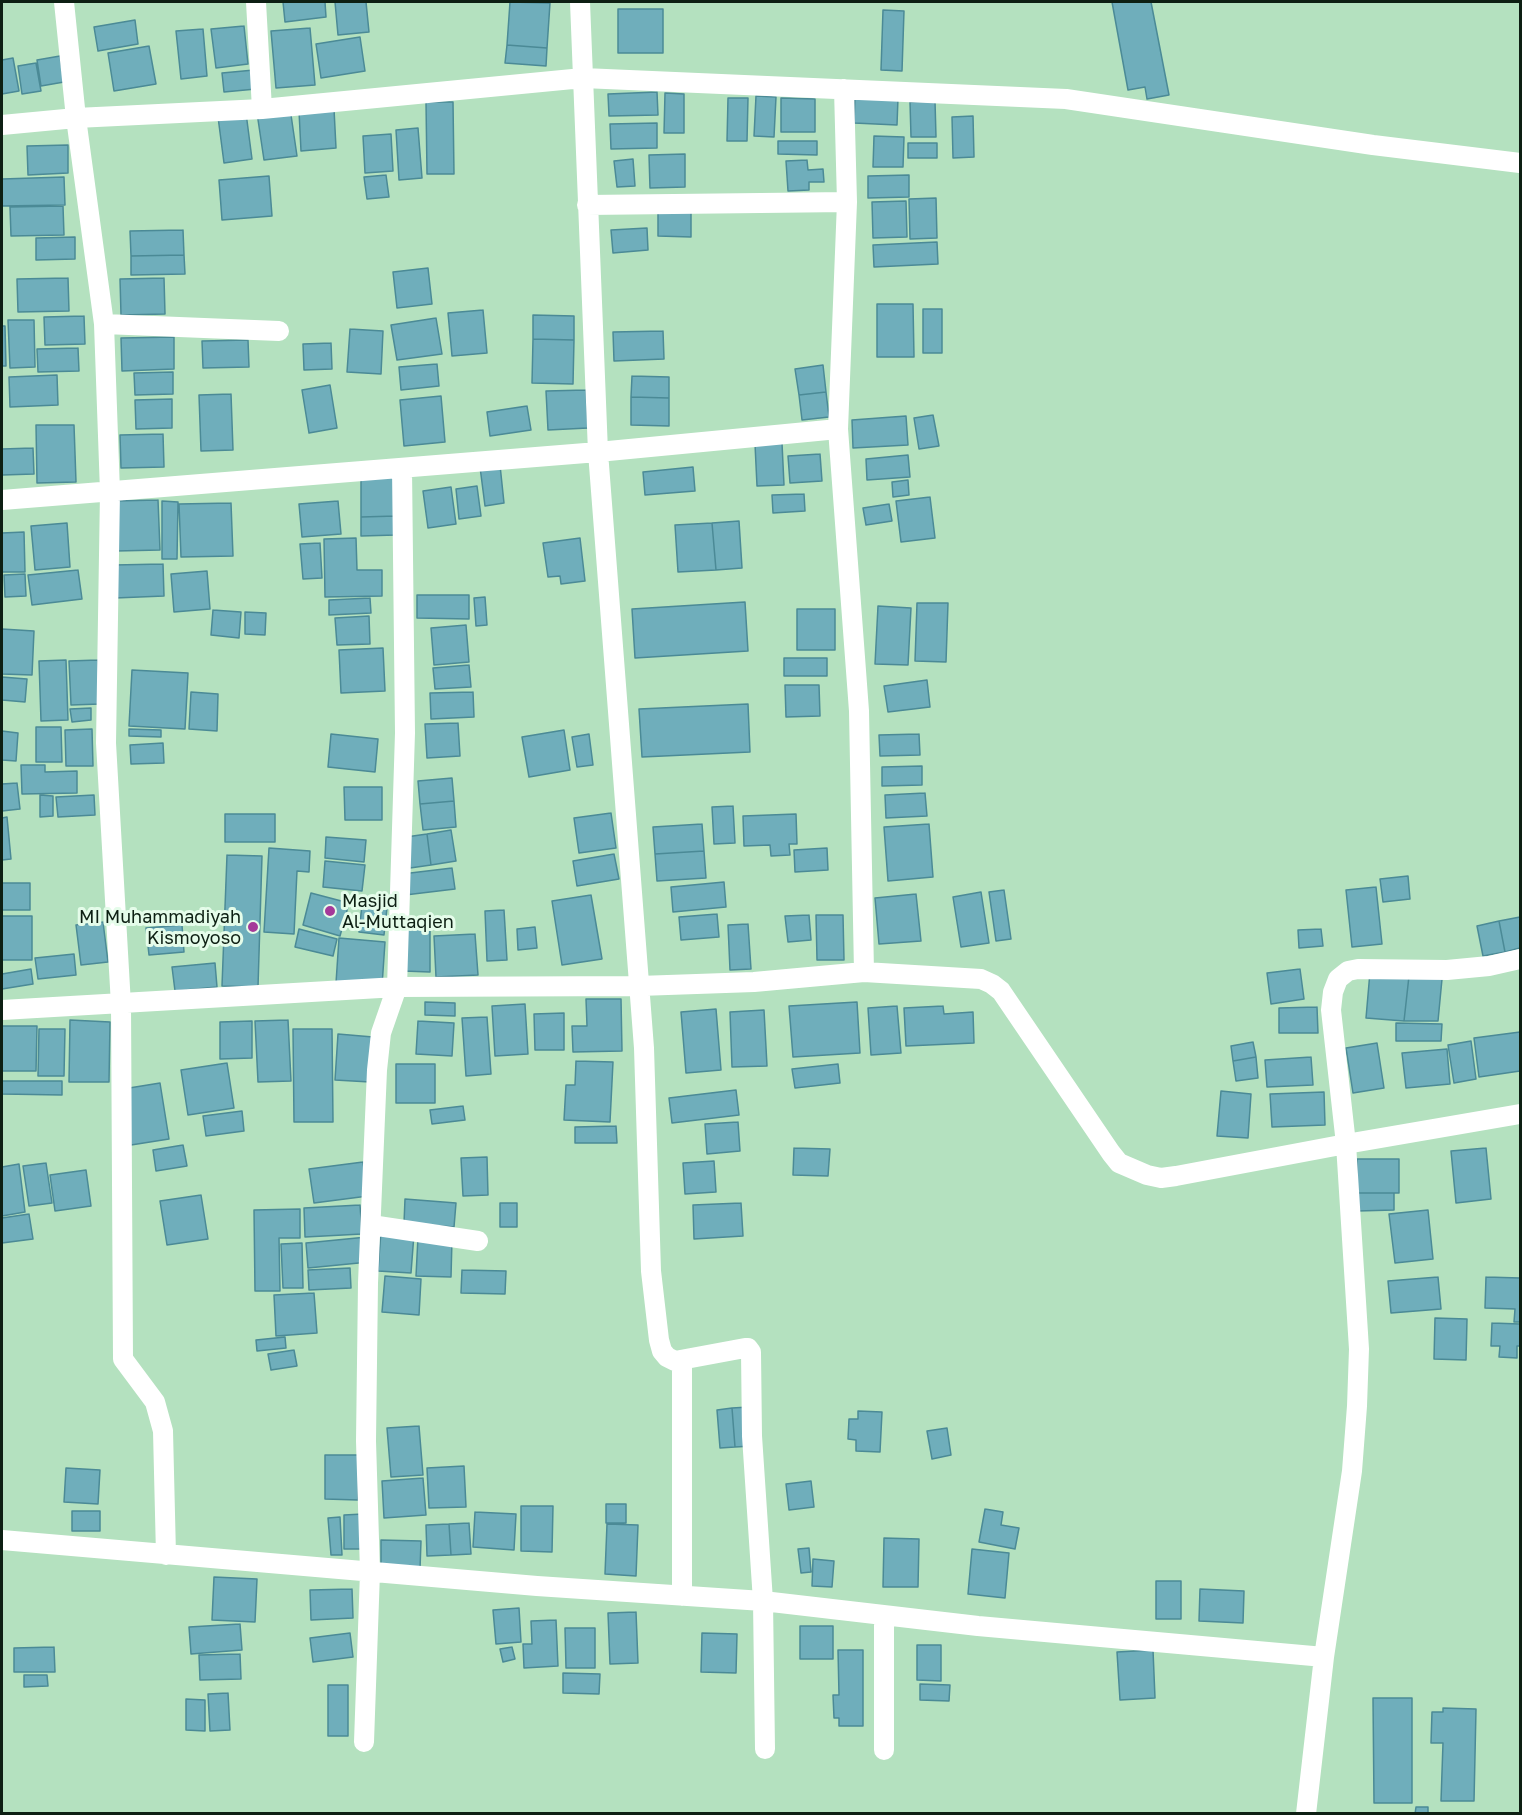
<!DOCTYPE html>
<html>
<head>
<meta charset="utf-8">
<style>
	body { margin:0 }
	#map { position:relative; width:1522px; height:1815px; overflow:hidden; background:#b4e1bf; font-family:"Golos Text",sans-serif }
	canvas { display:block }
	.frame { position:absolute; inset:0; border:3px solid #0d1f13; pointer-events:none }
</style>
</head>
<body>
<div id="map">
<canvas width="1522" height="1815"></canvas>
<div class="frame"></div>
</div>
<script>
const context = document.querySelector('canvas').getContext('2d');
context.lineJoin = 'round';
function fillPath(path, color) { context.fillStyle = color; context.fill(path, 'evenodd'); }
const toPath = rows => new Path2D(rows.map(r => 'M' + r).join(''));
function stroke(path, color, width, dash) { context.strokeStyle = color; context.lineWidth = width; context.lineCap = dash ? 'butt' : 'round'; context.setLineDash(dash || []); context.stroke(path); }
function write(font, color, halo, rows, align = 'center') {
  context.font = font + ' "Golos Text",sans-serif'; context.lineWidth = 6; context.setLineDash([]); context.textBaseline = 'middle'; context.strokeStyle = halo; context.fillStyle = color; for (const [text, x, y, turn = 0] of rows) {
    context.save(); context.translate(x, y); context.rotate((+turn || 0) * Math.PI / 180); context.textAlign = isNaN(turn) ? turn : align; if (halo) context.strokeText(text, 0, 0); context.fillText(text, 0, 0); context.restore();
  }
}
const building = toPath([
	[283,2,325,2,326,17,285,22,283,2],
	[335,2,366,2,369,32,338,35,335,2],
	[510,2,550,3,547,48,507,45,510,2],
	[1112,2,1151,2,1169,95,1147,99,1145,87,1128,90,1112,2],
	[618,9,663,9,663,53,618,53,618,9],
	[883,10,904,11,902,71,881,70,883,10],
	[135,20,138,44,98,51,94,27,135,20],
	[244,26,248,64,216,68,211,29,244,26],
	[310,28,315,85,276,88,271,31,310,28],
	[203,29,207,76,181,79,176,31,203,29],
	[360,37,365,71,321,78,316,44,360,37],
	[507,45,547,48,546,66,505,63,507,45],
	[149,46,156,84,114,91,108,53,149,46],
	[60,56,64,82,41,86,37,60,60,56],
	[13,58,19,91,2,94,2,60,13,58],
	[36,63,41,91,22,94,18,66,36,63],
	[254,70,256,89,224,92,222,73,254,70],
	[657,92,658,115,609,116,608,94,657,92],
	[665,93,684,94,684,133,664,133,665,93],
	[756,96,776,97,774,137,754,136,756,96],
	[855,96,898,98,897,125,854,123,855,96],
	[728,98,748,98,747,141,727,141,728,98],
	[781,98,815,99,815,132,781,132,781,98],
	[935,101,936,137,911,137,910,102,935,101],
	[426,102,453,102,454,174,427,174,426,102],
	[290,108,297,156,264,160,257,113,290,108],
	[334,109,336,148,301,151,299,111,334,109],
	[246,113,252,159,224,163,218,117,246,113],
	[973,116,974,157,953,158,952,117,973,116],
	[657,123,657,148,611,149,610,124,657,123],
	[418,128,422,178,399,180,396,130,418,128],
	[391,134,393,171,365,173,363,136,391,134],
	[874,136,904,137,903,167,873,167,874,136],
	[778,141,817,141,817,155,778,154,778,141],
	[908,143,937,143,937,158,908,158,908,143],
	[68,145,68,173,28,175,27,146,68,145],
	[685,154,685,187,650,188,649,155,685,154],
	[633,159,635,186,617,187,614,161,633,159],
	[807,160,808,170,823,169,824,182,809,182,809,190,788,191,786,161,807,160],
	[386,175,389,197,367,199,364,177,386,175],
	[909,175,909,197,868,198,868,176,909,175],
	[269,176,272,216,222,220,219,180,269,176],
	[64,177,65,205,2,206,2,179,64,177],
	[936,198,937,238,910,239,909,199,936,198],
	[906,201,907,237,873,238,872,202,906,201],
	[63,206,64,235,11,236,10,207,63,206],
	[658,211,691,212,691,237,658,236,658,211],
	[647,228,648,250,613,253,611,230,647,228],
	[183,230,184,255,131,256,130,231,183,230],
	[75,237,75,259,36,260,36,238,75,237],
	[937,242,938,264,874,267,873,245,937,242],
	[184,255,185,274,131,275,131,256,184,255],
	[428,268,432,304,397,308,393,272,428,268],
	[68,278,69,311,18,312,17,279,68,278],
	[164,278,165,314,121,315,120,279,164,278],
	[877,304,913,304,914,357,877,357,877,304],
	[923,309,942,309,942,353,923,353,923,309],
	[483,310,487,353,452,356,448,313,483,310],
	[533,315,574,316,574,340,533,339,533,315],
	[84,316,85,344,45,345,44,317,84,316],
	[436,318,442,354,397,360,391,325,436,318],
	[8,320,34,320,35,367,10,368,8,320],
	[2,326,5,326,6,366,2,366,2,326],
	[350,329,383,331,381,374,347,372,350,329],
	[663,331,664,359,614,361,613,332,663,331],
	[174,337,174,369,122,371,121,338,174,337],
	[533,339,574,340,573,384,532,383,533,339],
	[248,340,249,367,203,368,202,341,248,340],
	[331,343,332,369,304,370,303,344,331,343],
	[78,348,79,371,38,372,37,349,78,348],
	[437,364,439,386,401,390,399,367,437,364],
	[823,365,826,392,799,395,795,369,823,365],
	[173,372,173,394,135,395,134,373,173,372],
	[57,375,58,405,10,407,9,377,57,375],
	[632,376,669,377,669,398,631,397,632,376],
	[330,385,337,428,309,433,302,390,330,385],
	[586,390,588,428,548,430,546,391,586,390],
	[826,392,829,417,802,420,799,395,826,392],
	[231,394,233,450,201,451,199,395,231,394],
	[441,396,445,442,404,446,400,400,441,396],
	[631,397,669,398,669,426,631,425,631,397],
	[172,399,172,428,136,429,135,400,172,399],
	[527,406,531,430,490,436,487,412,527,406],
	[933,415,939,446,919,449,914,418,933,415],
	[906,416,908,445,853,448,852,420,906,416],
	[36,425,74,425,76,482,37,483,36,425],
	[163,434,164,467,121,468,120,435,163,434],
	[782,443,784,485,757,486,755,444,782,443],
	[33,448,34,474,2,475,2,449,33,448],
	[820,454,822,481,790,483,788,456,820,454],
	[908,455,910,477,867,480,866,459,908,455],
	[500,465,504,503,485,506,480,467,500,465],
	[693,467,695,491,645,495,643,472,693,467],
	[395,476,396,516,361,517,361,477,395,476],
	[908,480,909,495,893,497,892,482,908,480],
	[477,486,481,516,459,519,456,489,477,486],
	[451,487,456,524,428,528,423,491,451,487],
	[804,494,805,511,773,513,772,495,804,494],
	[930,497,935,538,901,542,896,501,930,497],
	[158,500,160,550,116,551,114,501,158,500],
	[162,501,178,502,177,559,162,559,162,501],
	[338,501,341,534,302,537,299,504,338,501],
	[231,503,233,556,181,557,179,504,231,503],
	[889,504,892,521,866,525,863,508,889,504],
	[396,516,396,535,361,536,361,517,396,516],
	[739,521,742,568,716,570,712,523,739,521],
	[67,523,70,567,35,570,31,526,67,523],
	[712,523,716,570,678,572,675,525,712,523],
	[24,532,25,572,2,572,2,533,24,532],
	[356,538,357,570,382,570,382,596,325,597,324,539,356,538],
	[580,538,585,581,561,584,560,576,548,577,543,543,580,538],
	[320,543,322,578,303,579,300,544,320,543],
	[163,564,164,596,115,598,114,565,163,564],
	[78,570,82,599,32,605,28,575,78,570],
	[207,571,210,609,174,612,171,574,207,571],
	[25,574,26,596,5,597,4,575,25,574],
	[417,595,469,595,469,619,417,618,417,595],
	[485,597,487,625,476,626,474,598,485,597],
	[370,598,371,613,329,615,329,600,370,598],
	[745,602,748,651,635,658,632,609,745,602],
	[917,603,948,603,946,662,915,661,917,603],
	[878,606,911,608,908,665,875,664,878,606],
	[797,609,835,609,835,650,797,650,797,609],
	[213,610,241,612,239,638,211,635,213,610],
	[245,612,266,613,265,635,245,634,245,612],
	[369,616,370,644,337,645,335,618,369,616],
	[466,625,469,662,434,665,431,628,466,625],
	[2,629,34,631,32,675,2,674,2,629],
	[383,648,385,691,341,693,339,650,383,648],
	[784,658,827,658,827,676,784,676,784,658],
	[66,660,68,720,41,721,39,661,66,660],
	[98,660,100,704,71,705,69,661,98,660],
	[469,665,471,687,435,689,433,668,469,665],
	[132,670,188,673,185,729,129,726,132,670],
	[2,677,27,679,25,702,2,700,2,677],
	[927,680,930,707,888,712,884,686,927,680],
	[785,685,819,685,820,716,786,717,785,685],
	[191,692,218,694,217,731,189,729,191,692],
	[473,692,474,717,431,719,430,693,473,692],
	[748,704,750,752,642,757,639,709,748,704],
	[91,708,91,720,72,722,70,709,91,708],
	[458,723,460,756,427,758,425,724,458,723],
	[36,727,61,727,62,762,36,762,36,727],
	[92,729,93,766,66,766,65,730,92,729],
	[129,729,161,730,161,737,129,736,129,729],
	[564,730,570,770,529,777,522,737,564,730],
	[2,731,18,733,16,761,2,760,2,731],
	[331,734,378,739,375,772,328,767,331,734],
	[589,734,593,765,577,767,572,737,589,734],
	[919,734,920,755,880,756,879,735,919,734],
	[163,743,164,763,131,764,130,745,163,743],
	[21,765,45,765,45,772,77,771,77,793,22,794,21,765],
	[922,766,922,785,882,786,882,767,922,766],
	[452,778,454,801,420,804,418,781,452,778],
	[17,783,20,809,2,811,2,784,17,783],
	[344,787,382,787,382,820,345,820,344,787],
	[925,793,927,816,886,818,885,795,925,793],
	[40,795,53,796,53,816,40,817,40,795],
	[94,795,95,815,58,817,56,797,94,795],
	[454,801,456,827,423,830,420,804,454,801],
	[733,806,735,843,714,844,712,807,733,806],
	[611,813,616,848,579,853,574,818,611,813],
	[225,814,275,814,275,842,225,842,225,814],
	[796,814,797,844,789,844,790,855,771,856,770,845,744,846,743,816,796,814],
	[7,817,11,859,2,860,2,818,7,817],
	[702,824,704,851,655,854,653,827,702,824],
	[929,824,933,877,888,881,884,827,929,824],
	[451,830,456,861,431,865,427,834,451,830],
	[427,834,431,865,410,868,406,837,427,834],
	[326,837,366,840,364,862,325,858,326,837],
	[269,848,310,851,309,872,297,871,294,934,264,932,269,848],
	[827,848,828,870,795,872,794,850,827,848],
	[704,851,706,878,657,881,655,854,704,851],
	[614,854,619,879,577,886,573,861,614,854],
	[227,855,262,856,258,987,222,986,227,855],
	[325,861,365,865,362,891,323,887,325,861],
	[452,868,455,889,405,895,402,874,452,868],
	[1408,876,1410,899,1383,902,1380,879,1408,876],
	[724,882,726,907,673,912,671,887,724,882],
	[2,883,30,883,30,910,2,910,2,883],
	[1376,887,1382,944,1352,947,1346,890,1376,887],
	[1004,890,1011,939,996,941,989,892,1004,890],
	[981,892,989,943,961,947,953,897,981,892],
	[311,893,349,903,340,936,303,925,311,893],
	[916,894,921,941,879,944,875,898,916,894],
	[591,895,602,959,562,965,552,901,591,895],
	[363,896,388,899,384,935,359,932,363,896],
	[504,910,507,960,487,961,485,911,504,910],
	[717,914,719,937,681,940,679,917,717,914],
	[809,915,811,940,788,942,785,916,809,915],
	[816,915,843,915,844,960,817,960,816,915],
	[2,916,32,916,32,960,2,960,2,916],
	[1520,917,1520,948,1505,952,1499,921,1520,917],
	[403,919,430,919,430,972,403,971,403,919],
	[1499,921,1505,952,1483,956,1477,926,1499,921],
	[103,922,108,962,81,965,76,925,103,922],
	[748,924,751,969,730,970,728,925,748,924],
	[182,925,184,952,149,955,146,928,182,925],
	[535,927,537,948,518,950,517,929,535,927],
	[299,929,337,939,333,956,295,947,299,929],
	[1321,929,1323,946,1299,948,1298,930,1321,929],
	[475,934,478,975,436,977,434,936,475,934],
	[339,938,385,942,382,986,336,983,339,938],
	[74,954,76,975,38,979,35,958,74,954],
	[215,963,217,987,175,991,172,967,215,963],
	[31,969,33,984,2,989,2,974,31,969],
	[1300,969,1304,999,1271,1004,1267,973,1300,969],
	[1370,972,1409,976,1404,1021,1366,1018,1370,972],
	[1409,976,1442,979,1438,1021,1404,1021,1409,976],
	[586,999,621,999,622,1051,573,1052,572,1026,587,1026,586,999],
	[425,1002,455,1003,455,1016,425,1015,425,1002],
	[857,1002,860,1053,793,1057,789,1006,857,1002],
	[525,1004,528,1054,495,1056,492,1006,525,1004],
	[897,1006,901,1053,871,1055,868,1008,897,1006],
	[943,1006,944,1014,973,1012,974,1043,906,1046,904,1008,943,1006],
	[1317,1007,1318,1033,1279,1033,1279,1008,1317,1007],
	[716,1009,721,1070,686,1073,681,1012,716,1009],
	[764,1010,767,1066,732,1067,730,1012,764,1010],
	[564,1013,564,1050,535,1050,534,1014,564,1013],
	[487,1017,491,1074,466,1076,462,1018,487,1017],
	[70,1020,110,1022,109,1082,69,1082,70,1020],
	[288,1020,291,1081,258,1082,255,1021,288,1020],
	[252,1021,252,1058,220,1059,220,1022,252,1021],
	[418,1021,454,1023,452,1056,416,1054,418,1021],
	[1396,1023,1442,1024,1441,1041,1396,1041,1396,1023],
	[2,1026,37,1026,36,1071,2,1071,2,1026],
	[39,1029,65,1029,64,1076,38,1076,39,1029],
	[293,1029,332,1029,333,1122,294,1122,293,1029],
	[1520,1032,1520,1071,1479,1077,1474,1038,1520,1032],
	[338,1034,373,1037,370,1082,335,1080,338,1034],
	[1471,1041,1476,1079,1454,1083,1448,1045,1471,1041],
	[1253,1042,1256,1057,1233,1061,1231,1046,1253,1042],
	[1377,1043,1384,1088,1353,1093,1346,1048,1377,1043],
	[1447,1049,1450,1084,1406,1088,1402,1053,1447,1049],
	[1256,1057,1258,1078,1236,1081,1233,1061,1256,1057],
	[1311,1057,1313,1085,1267,1087,1265,1060,1311,1057],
	[576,1061,613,1062,610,1122,564,1120,566,1085,575,1085,576,1061],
	[227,1063,234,1108,188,1115,181,1070,227,1063],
	[396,1064,435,1064,435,1103,396,1103,396,1064],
	[838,1064,840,1083,795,1088,792,1069,838,1064],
	[2,1081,62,1081,62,1095,2,1094,2,1081],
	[160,1083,169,1139,131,1145,123,1089,160,1083],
	[736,1090,739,1115,672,1123,669,1098,736,1090],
	[1221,1091,1251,1094,1248,1138,1217,1136,1221,1091],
	[1324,1092,1325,1125,1272,1127,1270,1094,1324,1092],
	[463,1106,465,1120,432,1124,430,1110,463,1106],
	[242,1111,244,1131,206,1136,203,1116,242,1111],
	[738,1122,740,1151,707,1154,705,1124,738,1122],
	[616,1126,617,1143,575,1143,575,1127,616,1126],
	[183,1145,187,1166,156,1171,153,1150,183,1145],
	[794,1148,830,1149,828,1176,793,1175,794,1148],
	[1486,1148,1491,1199,1456,1203,1451,1151,1486,1148],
	[487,1157,488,1195,463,1196,461,1158,487,1157],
	[1357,1159,1399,1159,1399,1193,1357,1193,1357,1159],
	[714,1161,716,1192,685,1194,683,1163,714,1161],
	[363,1162,368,1196,314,1203,309,1169,363,1162],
	[46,1163,52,1203,29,1206,23,1166,46,1163],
	[19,1164,25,1212,2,1216,2,1167,19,1164],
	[86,1170,91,1206,55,1211,50,1175,86,1170],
	[1357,1193,1394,1193,1394,1210,1357,1211,1357,1193],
	[201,1195,208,1239,167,1245,160,1201,201,1195],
	[405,1199,456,1203,454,1227,404,1223,405,1199],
	[500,1203,517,1203,517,1227,500,1227,500,1203],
	[741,1203,743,1236,694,1239,693,1205,741,1203],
	[360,1205,362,1234,305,1237,304,1208,360,1205],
	[300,1209,300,1238,279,1238,280,1291,255,1291,254,1210,300,1209],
	[1428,1210,1433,1259,1395,1263,1389,1214,1428,1210],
	[29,1214,33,1239,2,1243,2,1218,29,1214],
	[381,1231,414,1234,411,1273,378,1271,381,1231],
	[367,1237,369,1262,308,1268,306,1243,367,1237],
	[418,1237,452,1239,451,1277,416,1276,418,1237],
	[302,1243,303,1288,283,1288,281,1244,302,1243],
	[350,1268,351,1288,309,1290,308,1270,350,1268],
	[462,1270,506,1271,505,1294,461,1293,462,1270],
	[385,1276,421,1279,419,1315,382,1312,385,1276],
	[1438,1277,1441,1309,1391,1313,1388,1281,1438,1277],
	[1486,1277,1520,1278,1520,1322,1514,1322,1515,1309,1485,1308,1486,1277],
	[314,1293,317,1333,276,1336,274,1295,314,1293],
	[1435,1318,1467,1319,1466,1360,1434,1359,1435,1318],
	[1492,1323,1520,1324,1520,1346,1517,1346,1517,1358,1499,1357,1500,1346,1491,1346,1492,1323],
	[285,1337,286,1348,257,1351,256,1340,285,1337],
	[294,1350,297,1366,271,1370,268,1354,294,1350],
	[749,1407,752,1446,735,1447,732,1408,749,1407],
	[732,1408,735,1447,720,1448,717,1410,732,1408],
	[858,1411,882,1412,880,1452,856,1451,856,1440,848,1439,849,1419,858,1419,858,1411],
	[419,1426,423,1475,391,1477,387,1428,419,1426],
	[947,1428,951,1455,932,1459,927,1431,947,1428],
	[325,1455,359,1455,358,1500,325,1499,325,1455],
	[464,1466,466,1507,429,1508,427,1468,464,1466],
	[66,1468,100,1470,98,1504,64,1502,66,1468],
	[423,1478,426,1515,384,1518,382,1481,423,1478],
	[811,1481,814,1507,789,1510,786,1484,811,1481],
	[606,1504,626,1504,626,1523,606,1523,606,1504],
	[521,1506,553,1506,552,1552,521,1551,521,1506],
	[985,1509,1003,1512,1001,1525,1019,1528,1015,1549,979,1542,985,1509],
	[72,1511,100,1511,100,1531,72,1531,72,1511],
	[475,1512,516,1514,514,1550,473,1547,475,1512],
	[363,1514,363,1549,344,1549,344,1515,363,1514],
	[340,1517,342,1555,331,1555,328,1518,340,1517],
	[469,1523,471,1554,451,1555,449,1524,469,1523],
	[449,1524,451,1555,427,1556,426,1525,449,1524],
	[607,1524,638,1525,636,1576,605,1574,607,1524],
	[884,1538,919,1539,918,1587,883,1587,884,1538],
	[381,1540,421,1541,420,1569,381,1569,381,1540],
	[809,1548,811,1572,801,1573,798,1549,809,1548],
	[972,1549,1009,1553,1005,1598,968,1594,972,1549],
	[813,1559,834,1561,832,1587,812,1586,813,1559],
	[214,1577,257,1579,255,1622,212,1620,214,1577],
	[1156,1581,1181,1581,1181,1619,1156,1619,1156,1581],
	[352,1589,353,1618,311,1620,310,1590,352,1589],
	[1200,1589,1244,1591,1243,1623,1199,1621,1200,1589],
	[519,1608,521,1642,496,1644,493,1610,519,1608],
	[636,1612,638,1663,610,1664,608,1613,636,1612],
	[556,1620,558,1666,524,1668,523,1644,532,1644,531,1621,556,1620],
	[240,1624,242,1650,191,1654,189,1627,240,1624],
	[800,1626,833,1626,833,1659,800,1659,800,1626],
	[565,1628,595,1628,595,1668,566,1668,565,1628],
	[350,1633,353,1657,313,1662,310,1638,350,1633],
	[702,1633,737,1634,736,1673,701,1672,702,1633],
	[917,1645,941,1645,941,1681,917,1680,917,1645],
	[54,1647,55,1672,14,1672,14,1648,54,1647],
	[512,1647,515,1659,503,1662,500,1649,512,1647],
	[838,1650,863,1650,863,1726,839,1726,839,1718,834,1718,833,1695,839,1695,838,1650],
	[1153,1650,1155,1698,1120,1700,1117,1652,1153,1650],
	[240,1654,241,1679,200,1680,199,1655,240,1654],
	[563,1673,600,1674,599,1694,563,1693,563,1673],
	[24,1675,47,1675,48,1686,24,1687,24,1675],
	[920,1684,950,1685,949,1701,920,1700,920,1684],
	[328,1685,348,1685,348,1736,328,1736,328,1685],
	[228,1693,230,1730,210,1731,208,1694,228,1693],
	[1373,1698,1412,1698,1412,1803,1374,1803,1373,1698],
	[186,1699,205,1700,205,1731,186,1730,186,1699],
	[1443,1708,1476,1709,1474,1801,1441,1801,1443,1743,1431,1743,1432,1712,1443,1712,1443,1708],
	[1416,1807,1428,1807,1428,1814,1415,1814,1416,1807]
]);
fillPath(building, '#6faebb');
stroke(building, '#4b8a96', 1.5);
stroke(toPath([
	[64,2,76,118,104,324,110,492,106,743,121,1005,123,1359,155,1402,163,1431,166,1555],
	[256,2,262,109],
	[580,2,598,452,644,1048,651,1271,659,1340,662,1351,667,1357,675,1361,745,1348,748,1348,751,1352,752,1436,763,1601,765,1749],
	[844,89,847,202,838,429,859,711,864,972],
	[2,125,76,118,262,109,583,78,1066,99,1373,145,1520,163],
	[587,205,847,202],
	[104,324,279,331],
	[2,500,598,452,838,429],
	[2,1010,397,987,639,986,754,982,864,972,981,979,992,984,1001,991,1111,1153,1119,1163,1147,1175,1161,1178,1176,1176,1346,1144,1520,1114],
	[371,1225,478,1241],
	[2,1540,537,1586,763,1601,978,1626,1324,1657],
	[682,1596,682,1360],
	[364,1742,370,1572,366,1441,368,1283,377,1070,381,1033,397,987,405,733,402,468],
	[884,1750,884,1615],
	[1306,1814,1324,1657,1352,1471,1357,1406,1359,1349,1346,1144,1331,1010,1333,992,1338,979,1348,971,1358,969,1447,970,1489,966,1520,959]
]), '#fff', 20);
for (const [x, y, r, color] of [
	[330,911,6,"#a53999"],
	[253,927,6,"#a53999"]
]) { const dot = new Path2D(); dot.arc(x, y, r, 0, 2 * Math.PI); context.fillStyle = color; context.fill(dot); stroke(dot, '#e5fcea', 2); }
write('18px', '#0d1f13', '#e5fcea', [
	["Masjid",342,901],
	["Al-Muttaqien",342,922],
	["MI Muhammadiyah",241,917,"right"],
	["Kismoyoso",241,938,"right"]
], 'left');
</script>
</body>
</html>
